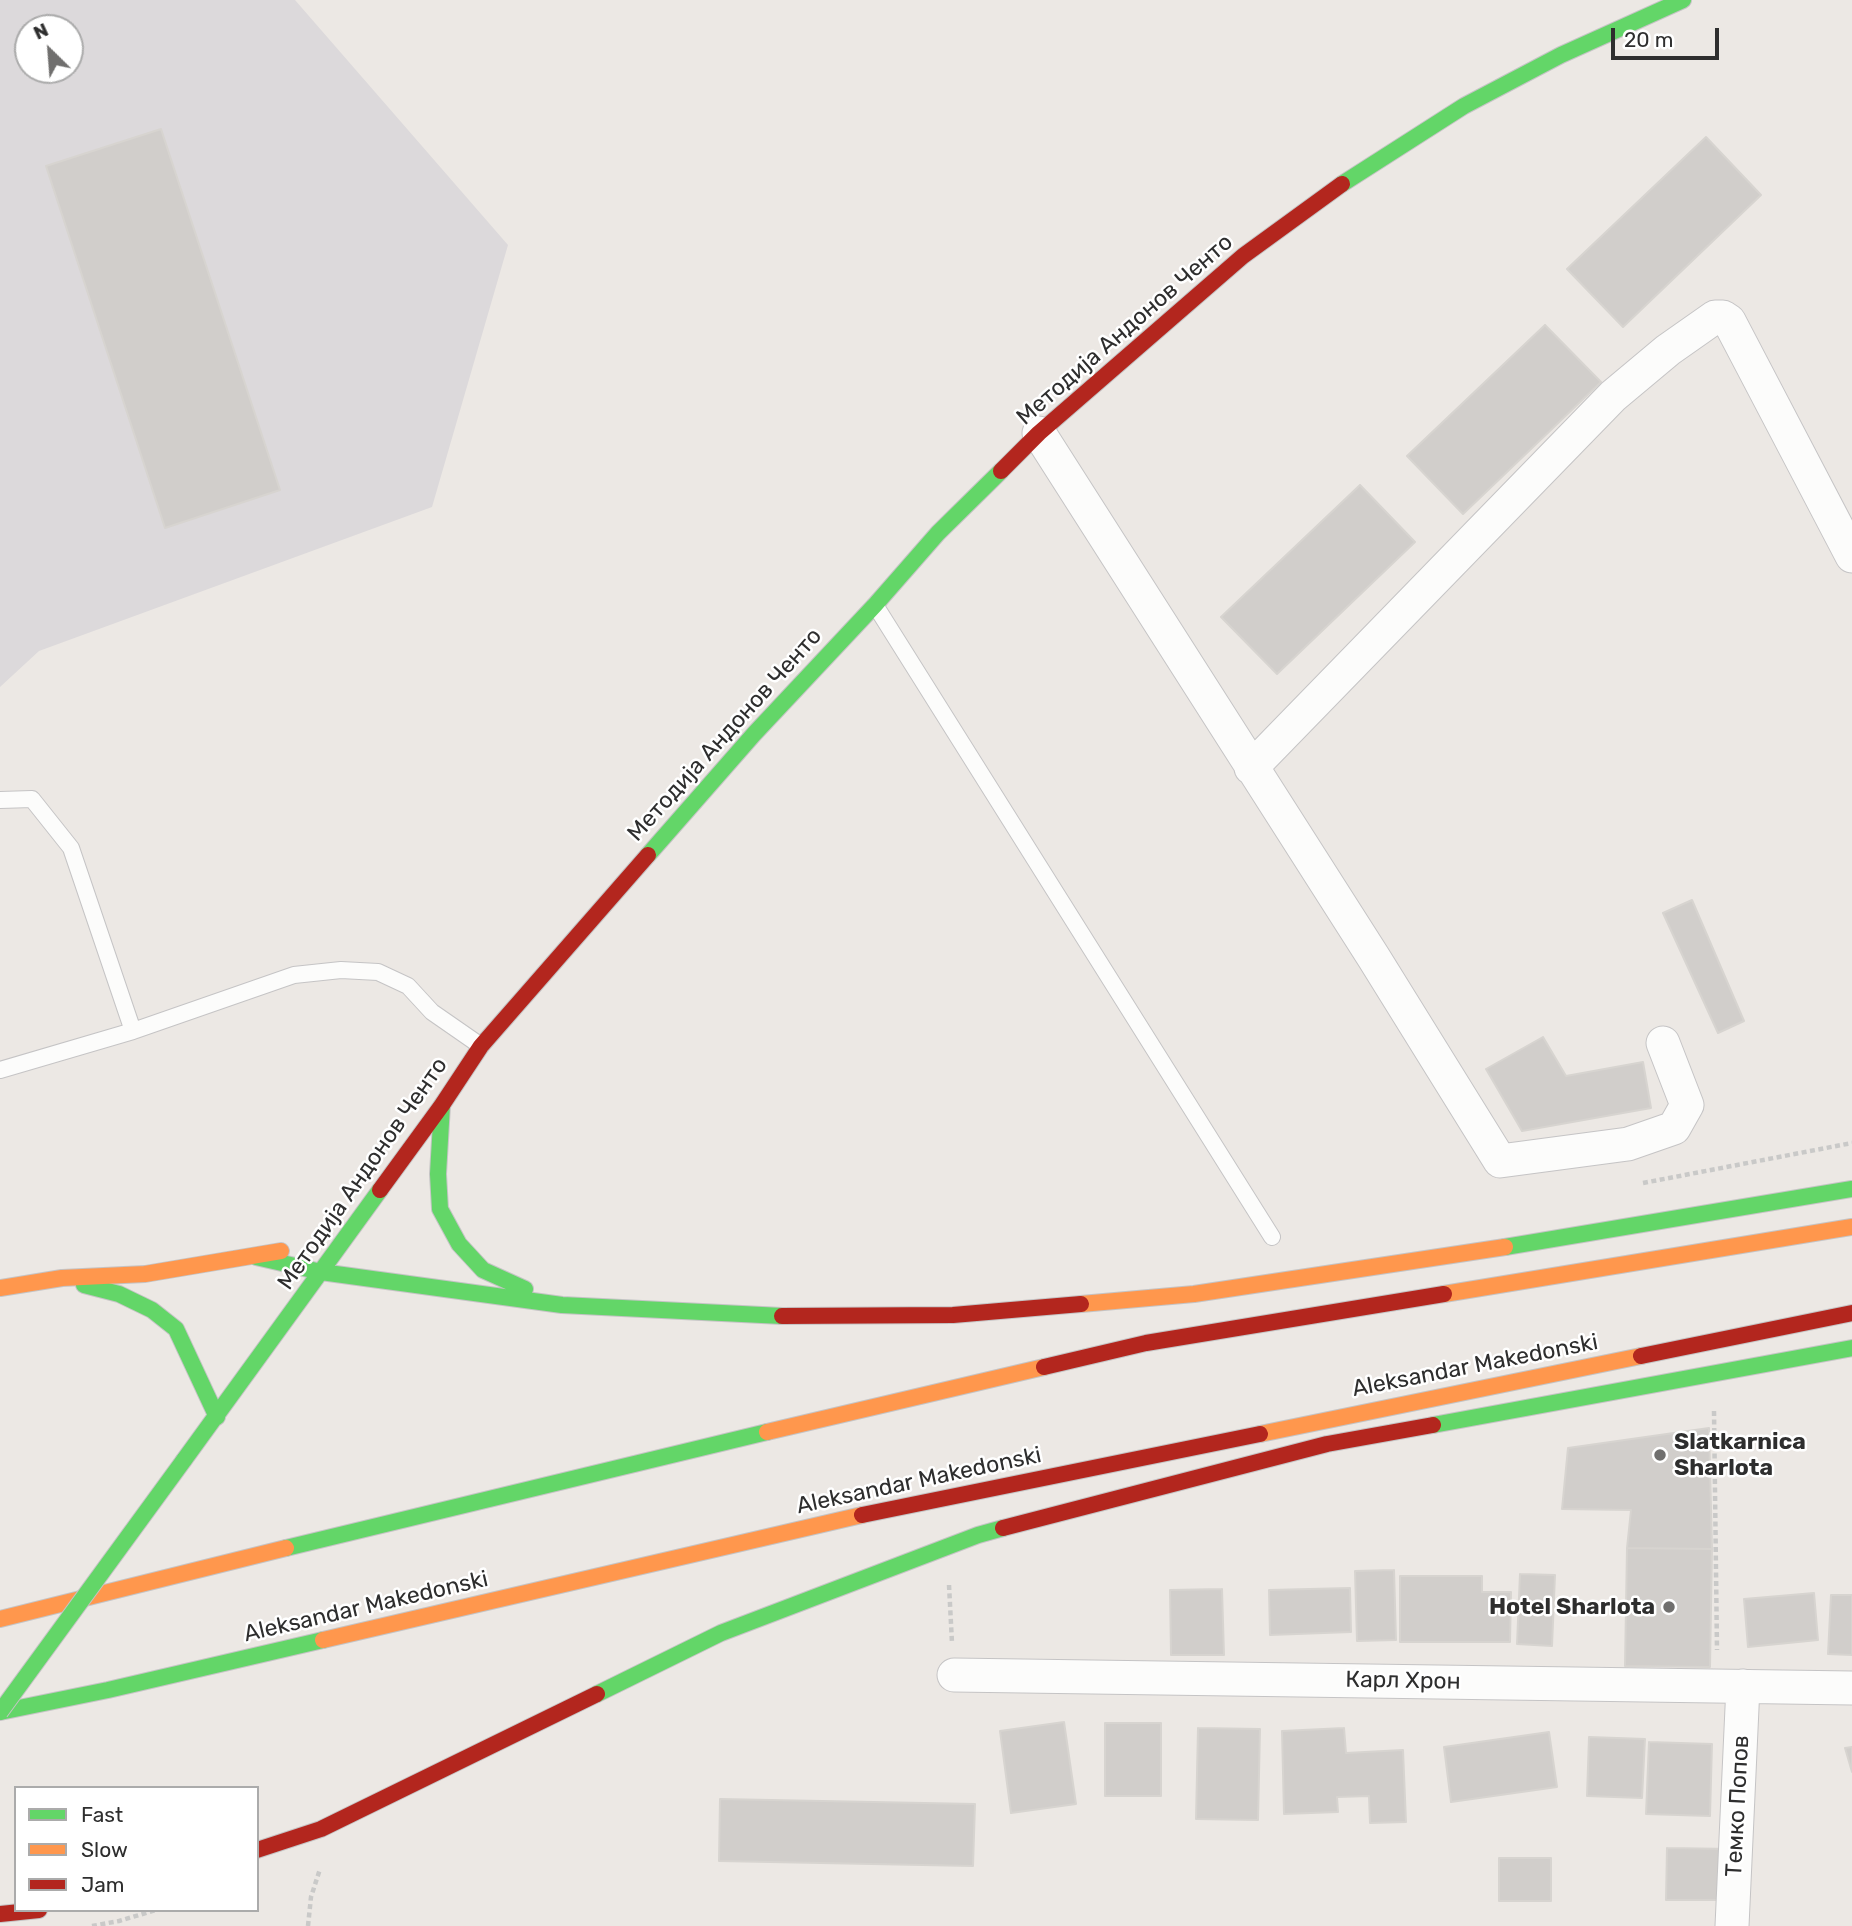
<!DOCTYPE html>
<html>
<head>
<meta charset="utf-8">
<style>
	body { margin:0 }
	#map { position:relative; width:1852px; height:1926px; overflow:hidden; background:#ece8e4; font-family:Rubik,sans-serif }
	canvas { display:block }
	.legend { position:absolute; left:14px; top:1786px; width:245px; height:126px; box-sizing:border-box; background:#fff; border:2px solid #ababab; margin:0; padding:9px 12px; list-style:none; font-size:21px; color:#2e2e2e }
	.legend li { display:flex; align-items:center; gap:14px; height:35px }
	.legend b { width:35px; border:2px solid #ababab }
	.north { position:absolute; left:14px; top:14px; width:70px; height:70px; box-sizing:border-box; background:#fff; border:2px solid #ababab; border-radius:50%; rotate:335deg; font-size:19px; font-weight:700; line-height:28px; text-align:center; color:#2e2e2e }
	.north::after { content:''; display:block; margin:auto; width:24px; height:32px; background:#706f6e; clip-path:polygon(50% 0,100% 100%,50% 72%,0 100%) }
	.scale { position:absolute; left:1611px; top:28px; width:108px; height:32px; box-sizing:border-box; border:4px solid #2e2e2e; border-top:0; padding-left:9px; font-size:21px; line-height:24px; white-space:nowrap; color:#2e2e2e; -webkit-text-stroke:5px #fff; paint-order:stroke }
</style>
</head>
<body>
<div id="map">
<canvas width="1852" height="1926"></canvas>
<ul class="legend">
<li><b style="height:9px;background:#63d668"></b>Fast</li>
<li><b style="height:9px;background:#ff974d"></b>Slow</li>
<li><b style="height:9px;background:#b3261e"></b>Jam</li>
</ul>
<div class="north">N</div>
<div class="scale">20 m</div>
</div>
<script>
const context = document.querySelector('canvas').getContext('2d');
context.lineJoin = 'round';
function fillPath(path, color) { context.fillStyle = color; context.fill(path, 'evenodd'); }
const toPath = rows => new Path2D(rows.map(r => 'M' + r).join(''));
function stroke(path, color, width, dash) { context.strokeStyle = color; context.lineWidth = width; context.lineCap = dash ? 'butt' : 'round'; context.setLineDash(dash || []); context.stroke(path); }
function write(font, color, halo, rows, align = 'center') {
  context.font = font + ' Rubik,sans-serif'; context.lineWidth = 5; context.setLineDash([]); context.textBaseline = 'middle'; context.strokeStyle = halo; context.fillStyle = color; for (const [text, x, y, turn = 0] of rows) {
    context.save(); context.translate(x, y); context.rotate((+turn || 0) * Math.PI / 180); context.textAlign = isNaN(turn) ? turn : align; if (halo) context.strokeText(text, 0, 0); context.fillText(text, 0, 0); context.restore();
  }
}
fillPath(toPath([
	[0,0,295,0,508,245,432,507,39,651,0,687],
	[28,28,70,28,70,70,28,70]
]), '#dcd9db');
const building = toPath([
	[161,129,280,490,165,528,46,166,161,129],
	[1706,137,1761,195,1623,327,1567,269,1706,137],
	[1545,325,1601,382,1463,514,1407,456,1545,325],
	[1360,485,1415,542,1277,674,1221,617,1360,485],
	[1692,900,1744,1021,1718,1033,1663,913,1692,900],
	[1543,1037,1566,1076,1643,1062,1651,1108,1522,1131,1486,1069,1543,1037],
	[1709,1428,1712,1549,1627,1548,1631,1510,1562,1509,1568,1448,1709,1428],
	[1627,1548,1712,1549,1710,1667,1625,1666,1627,1548],
	[1394,1570,1396,1640,1357,1641,1355,1571,1394,1570],
	[1520,1574,1555,1575,1552,1646,1517,1644,1520,1574],
	[1400,1576,1482,1576,1482,1592,1511,1592,1510,1642,1400,1642,1400,1576],
	[1350,1588,1351,1632,1270,1635,1269,1590,1350,1588],
	[1222,1589,1224,1655,1171,1655,1170,1590,1222,1589],
	[1814,1593,1818,1640,1748,1647,1744,1599,1814,1593],
	[1831,1595,1852,1595,1852,1655,1828,1654,1831,1595],
	[1064,1722,1076,1804,1011,1813,1000,1731,1064,1722],
	[1105,1723,1161,1723,1161,1796,1105,1796,1105,1723],
	[1198,1728,1260,1729,1258,1820,1196,1819,1198,1728],
	[1344,1728,1346,1753,1403,1750,1406,1822,1370,1823,1369,1796,1337,1797,1338,1812,1284,1814,1282,1731,1344,1728],
	[1549,1732,1557,1787,1451,1802,1444,1747,1549,1732],
	[1589,1737,1645,1739,1642,1798,1587,1796,1589,1737],
	[1649,1742,1712,1744,1710,1816,1646,1814,1649,1742],
	[1852,1747,1852,1772,1845,1748,1852,1747],
	[720,1799,975,1804,973,1866,719,1861,720,1799],
	[1667,1848,1732,1849,1731,1900,1666,1900,1667,1848],
	[1499,1858,1551,1858,1551,1901,1499,1901,1499,1858]
]);
fillPath(building, '#d1cecb');
stroke(building, '#d7d4d0', 2);
const lane = toPath([
	[875,605,1272,1237],
	[0,800,32,799,71,848,133,1031],
	[0,1070,133,1031,294,975,341,970,378,972,408,986,432,1012,481,1046]
]);
const street = toPath([
	[1039,433,1374,958,1500,1161,1628,1144,1674,1128,1687,1105,1663,1043],
	[1251,768,1613,396,1668,350,1715,317,1723,317,1729,321,1852,556],
	[954,1675,1852,1688],
	[1732,1926,1743,1686]
]);
const fast = toPath([
	[1342,184,1464,106,1561,55,1683,0],
	[648,855,754,734,875,605,938,533,1001,471],
	[442,1105,438,1174,440,1209,459,1244,483,1270,525,1289],
	[1505,1247,1852,1189],
	[256,1257,321,1272,562,1305,782,1316],
	[84,1285,119,1294,152,1310,176,1329,217,1417],
	[1433,1425,1852,1348],
	[184,1460,380,1190],
	[286,1548,767,1432],
	[597,1694,721,1633,978,1535,1003,1528],
	[0,1712,108,1690,323,1640]
]);
const slow = toPath([
	[0,1288,62,1278,145,1274,281,1251],
	[1444,1294,1852,1227],
	[1081,1304,1194,1294,1505,1247],
	[767,1432,1044,1367],
	[1260,1434,1641,1356],
	[0,1619,286,1548],
	[323,1640,862,1515]
]);
const jam = toPath([
	[1001,471,1039,433,1243,256,1342,184],
	[380,1190,442,1105,481,1046,648,855],
	[782,1316,953,1315,1081,1304],
	[1641,1356,1852,1313],
	[1044,1367,1146,1343,1444,1294],
	[862,1515,1260,1434],
	[1003,1528,1327,1444,1433,1425],
	[257,1850,321,1829,597,1694],
	[0,1914,39,1910]
]);
stroke(lane, '#c5c4c5', 18);
stroke(street, '#c5c4c5', 35);
stroke(fast, '#c5c4c5', 18);
stroke(slow, '#c5c4c5', 18);
stroke(jam, '#c5c4c5', 18);
stroke(toPath([
	[1643,1183,1852,1143],
	[1714,1411,1717,1650],
	[949,1585,952,1643],
	[92,1926,119,1921,156,1910],
	[308,1926,311,1897,320,1869]
]), '#c9c9c8', 4.5, [5, 3.5]);
stroke(lane, '#fcfcfb', 16);
stroke(street, '#fcfcfb', 33);
stroke(fast, '#63d668', 16);
stroke(slow, '#ff974d', 16);
stroke(jam, '#b3261e', 16);
const fastBridge = toPath([
	[0,1712,184,1460]
]);
stroke(fastBridge, '#c5c4c5', 18, []);
stroke(fastBridge, '#63d668', 16);
for (const [x, y, r, color] of [
	[1660,1455,7,"#706f6e"],
	[1669,1607,7,"#706f6e"]
]) { const dot = new Path2D(); dot.arc(x, y, r, 0, 2 * Math.PI); context.fillStyle = color; context.fill(dot); stroke(dot, '#fff', 2.5); }
write('23px', '#2e2e2e', '#fff', [
	["Методија Андонов Ченто",1125,330,-41],
	["Методија Андонов Ченто",725,735,-48],
	["Методија Андонов Ченто",363,1174,-55],
	["Aleksandar Makedonski",1475,1366,-11],
	["Aleksandar Makedonski",919,1481,-12],
	["Aleksandar Makedonski",366,1607,-13],
	["Карл Хрон",1403,1681,1],
	["Темко Попов",1738,1806,-87]
]);
write('bold 23px', '#2e2e2e', '#fff', [
	["Slatkarnica",1674,1442],
	["Sharlota",1674,1468],
	["Hotel Sharlota",1655,1607,"right"]
], 'left');
</script>
</body>
</html>
